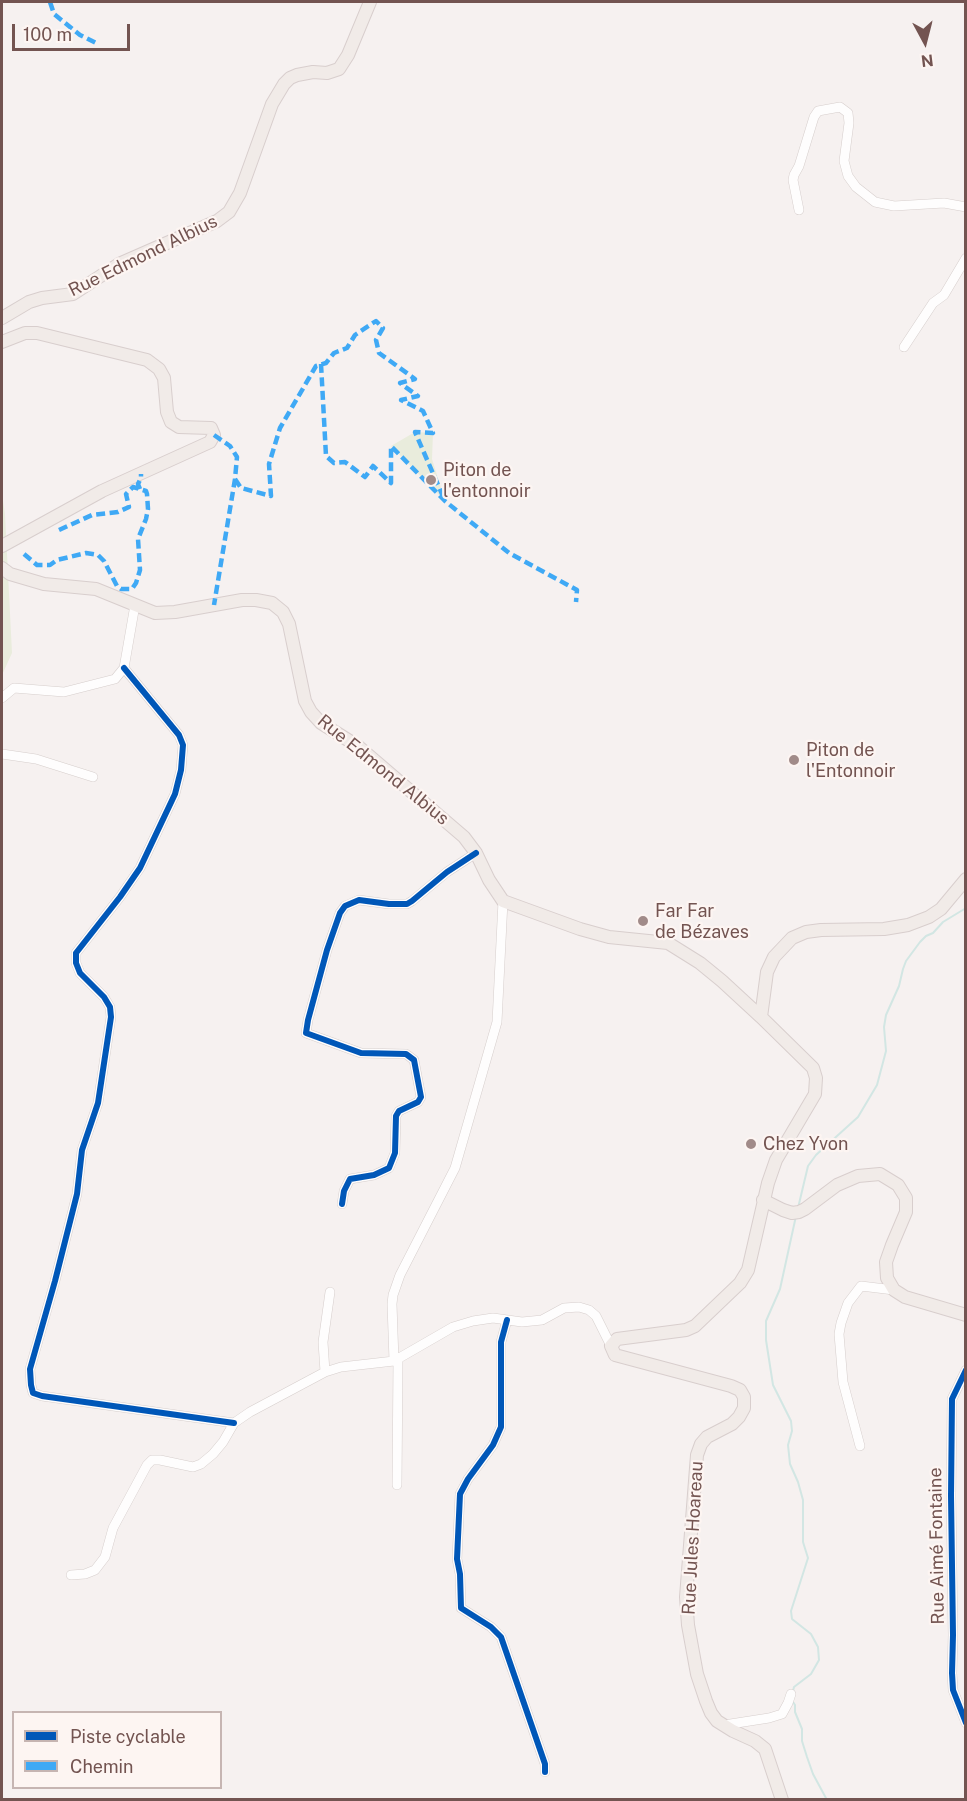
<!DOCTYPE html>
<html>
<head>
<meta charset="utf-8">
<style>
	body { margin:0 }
	#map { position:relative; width:967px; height:1801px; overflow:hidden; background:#f6f1f0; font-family:"Public Sans",sans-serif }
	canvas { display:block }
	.frame { position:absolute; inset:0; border:3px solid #735451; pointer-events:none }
	.legend { position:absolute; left:12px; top:1711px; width:210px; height:78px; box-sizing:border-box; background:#fdf5f2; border:2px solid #c6b5b2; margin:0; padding:8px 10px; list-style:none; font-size:18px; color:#735451 }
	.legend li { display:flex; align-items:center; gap:12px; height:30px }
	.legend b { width:30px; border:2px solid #c6b5b2 }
	.north { position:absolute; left:895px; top:12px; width:60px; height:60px; -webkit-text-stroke:4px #fdf5f2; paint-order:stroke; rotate:173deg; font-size:16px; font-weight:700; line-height:24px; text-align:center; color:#735451 }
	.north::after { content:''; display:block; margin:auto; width:21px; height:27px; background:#735451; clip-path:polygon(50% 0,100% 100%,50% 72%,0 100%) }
	.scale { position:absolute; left:12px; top:24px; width:118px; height:27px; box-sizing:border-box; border:3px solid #735451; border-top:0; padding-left:8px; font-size:18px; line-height:21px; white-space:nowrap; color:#735451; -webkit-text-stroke:4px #fdf5f2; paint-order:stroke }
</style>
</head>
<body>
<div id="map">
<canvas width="967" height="1801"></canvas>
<div class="frame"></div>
<ul class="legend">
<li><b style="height:8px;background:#0057b8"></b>Piste cyclable</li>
<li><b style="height:8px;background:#3fa9f5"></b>Chemin</li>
</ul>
<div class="north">N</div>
<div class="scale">100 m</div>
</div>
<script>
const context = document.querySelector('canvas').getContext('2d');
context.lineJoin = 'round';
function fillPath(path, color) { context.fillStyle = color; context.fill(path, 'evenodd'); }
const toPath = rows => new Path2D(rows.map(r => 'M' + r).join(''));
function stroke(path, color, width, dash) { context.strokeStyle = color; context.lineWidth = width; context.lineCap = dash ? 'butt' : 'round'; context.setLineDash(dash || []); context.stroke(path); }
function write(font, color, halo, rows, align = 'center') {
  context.font = font + ' "Public Sans",sans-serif'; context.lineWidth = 4.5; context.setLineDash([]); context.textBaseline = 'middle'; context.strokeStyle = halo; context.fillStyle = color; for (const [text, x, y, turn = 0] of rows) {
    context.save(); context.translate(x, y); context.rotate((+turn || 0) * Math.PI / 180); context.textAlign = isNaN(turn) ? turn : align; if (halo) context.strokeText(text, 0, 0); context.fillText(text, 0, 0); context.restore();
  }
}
fillPath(toPath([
	[415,432,433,433,432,459,445,501,391,446],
	[2,494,5,514,12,653,2,675]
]), '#e9ecdc');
stroke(toPath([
	[798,1208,808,1166,816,1155,858,1117,877,1085,886,1051,884,1027,886,1015,899,986,903,969,906,961,920,942,926,936,933,933,943,922,966,908],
	[793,1691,794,1687,811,1674,819,1660,818,1647,811,1634,792,1619,791,1611,808,1558,803,1542,803,1500,798,1482,790,1464,788,1445,792,1431,791,1421,773,1385,766,1340,766,1321,780,1289,796,1216],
	[793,1702,795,1705,795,1712,802,1729,802,1741,807,1757,813,1774,827,1800]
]), '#d2e6e3', 2);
const minor = toPath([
	[799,210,793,180,794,175,799,166,814,117,818,111,840,107,848,113,849,123,844,161,848,176,856,187,875,202,894,206,944,203,966,207],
	[904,347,933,303,944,295,966,258],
	[124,668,179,735,183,745,181,770,175,794,140,868,120,897,76,953,76,963,80,973,104,997,110,1007,111,1017,98,1103,82,1150,77,1194,55,1281,30,1369,31,1385,33,1393,42,1396,234,1423],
	[2,698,14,688,64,692,115,679,124,668,135,605],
	[2,754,36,759,93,777],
	[342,1204,344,1191,350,1179,374,1175,389,1168,395,1153,396,1116,399,1111,418,1102,421,1097,414,1060,406,1054,361,1053,306,1033,308,1020,327,950,340,913,345,906,359,900,389,904,407,904,412,901,447,872,476,853],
	[507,1320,501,1342,501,1427,493,1445,468,1479,460,1494,457,1559,460,1574,461,1608,491,1627,501,1637,545,1764,545,1772],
	[394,1361,392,1304,393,1295,400,1275,455,1168,497,1022,503,901],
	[966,1370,952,1399,951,1496,953,1635,952,1673,953,1690,966,1723],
	[325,1372,323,1342,330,1292],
	[860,1446,843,1382,839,1334,841,1323,848,1303,861,1286,894,1290],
	[397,1485,398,1359],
	[71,1575,85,1574,95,1570,105,1557,113,1528,147,1465,152,1460,160,1460,193,1467,201,1464,213,1454,223,1442,234,1423,250,1412,325,1372,341,1367,394,1361,453,1327,473,1321,493,1318,522,1322,542,1320,564,1308,579,1307,589,1310,596,1316,611,1346],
	[724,1725,769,1718,782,1714,788,1703,791,1694]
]);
const major = toPath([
	[2,318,29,302,42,298,73,294,119,264,217,221,229,212,240,193,272,104,284,84,290,78,297,75,313,72,327,73,339,69,348,55,370,2],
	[2,342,25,333,37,333,147,360,159,369,164,378,167,412,171,422,179,427,211,428,214,435,210,442,102,491,2,546],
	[2,568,10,574,44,584,96,589,155,613,175,612,242,600,256,600,272,603,283,612,289,624,305,701,311,712,321,723,359,747,464,837,476,853,489,880,503,901,580,929,609,937,668,943,700,963,722,981,761,1017,813,1068,816,1078,815,1094,776,1160,768,1183,748,1270,740,1283,695,1326,686,1330,617,1339,611,1346,615,1355,731,1386,740,1390,744,1397,744,1408,739,1417,732,1424,707,1437,701,1444,697,1455,686,1597,688,1625,697,1674,706,1701,711,1713,717,1721,733,1731,755,1741,765,1749,782,1800],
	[761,1017,767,972,774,957,792,938,806,932,821,930,884,929,908,925,929,917,941,909,966,879],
	[763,1200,783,1210,792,1213,799,1212,805,1209,837,1185,858,1176,880,1174,898,1185,906,1198,906,1212,892,1245,886,1262,887,1278,894,1290,905,1297,966,1315]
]);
stroke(minor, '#d6cecc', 10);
stroke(major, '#d8cecd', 14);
stroke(minor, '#fefdfd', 9);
stroke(major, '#f1ebe8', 12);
stroke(toPath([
	[50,2,54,14,80,35,98,44],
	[321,364,326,456,334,463,345,462,365,477,373,466,391,483,391,446,445,501,509,553,577,590,576,602],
	[214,435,230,446,237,457,235,479,214,605],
	[235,479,241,488,271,496,269,464,280,428,316,366,326,363,334,353,347,348,355,335,376,321,383,328,376,340,379,353,415,379,400,383,418,396,401,400,423,411,433,433,415,432,445,501],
	[140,489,138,484,141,478,141,474],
	[24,554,37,565,50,565,57,560,86,553,98,555,104,561,117,586,121,589,132,589,136,583,140,570,138,539,146,519,148,509,147,494,146,491,133,487,126,494,129,507,118,512,92,515,59,530]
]), '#3fa9f5', 4.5, [9, 4.5]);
stroke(toPath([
	[124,668,179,735,183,745,181,770,175,794,140,868,120,897,76,953,76,963,80,973,104,997,110,1007,111,1017,98,1103,82,1150,77,1194,55,1281,30,1369,31,1385,33,1393,42,1396,234,1423],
	[342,1204,344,1191,350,1179,374,1175,389,1168,395,1153,396,1116,399,1111,418,1102,421,1097,414,1060,406,1054,361,1053,306,1033,308,1020,327,950,340,913,345,906,359,900,389,904,407,904,412,901,447,872,476,853],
	[507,1320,501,1342,501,1427,493,1445,468,1479,460,1494,457,1559,460,1574,461,1608,491,1627,501,1637,545,1764,545,1772],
	[966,1370,952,1399,951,1496,953,1635,952,1673,953,1690,966,1723]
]), '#0057b8', 6);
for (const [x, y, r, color] of [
	[431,480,6,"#a18b89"],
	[794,760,6,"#a18b89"],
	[643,921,6,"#a18b89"],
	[751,1144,6,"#a18b89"]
]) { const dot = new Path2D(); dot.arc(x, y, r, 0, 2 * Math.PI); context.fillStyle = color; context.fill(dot); stroke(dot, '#fdf5f2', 2); }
write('18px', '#735451', '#fdf5f2', [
	["Rue Edmond Albius",143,256,-26],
	["Rue Edmond Albius",383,770,39],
	["Rue Jules Hoareau",693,1538,-87],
	["Rue Aimé Fontaine",937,1546,-91]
]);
write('18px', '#735451', '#fdf5f2', [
	["Piton de",443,470],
	["l'entonnoir",443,491],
	["Piton de",806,750],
	["l'Entonnoir",806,771],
	["Far Far",655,911],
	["de Bézaves",655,932],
	["Chez Yvon",763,1144]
], 'left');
</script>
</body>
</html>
